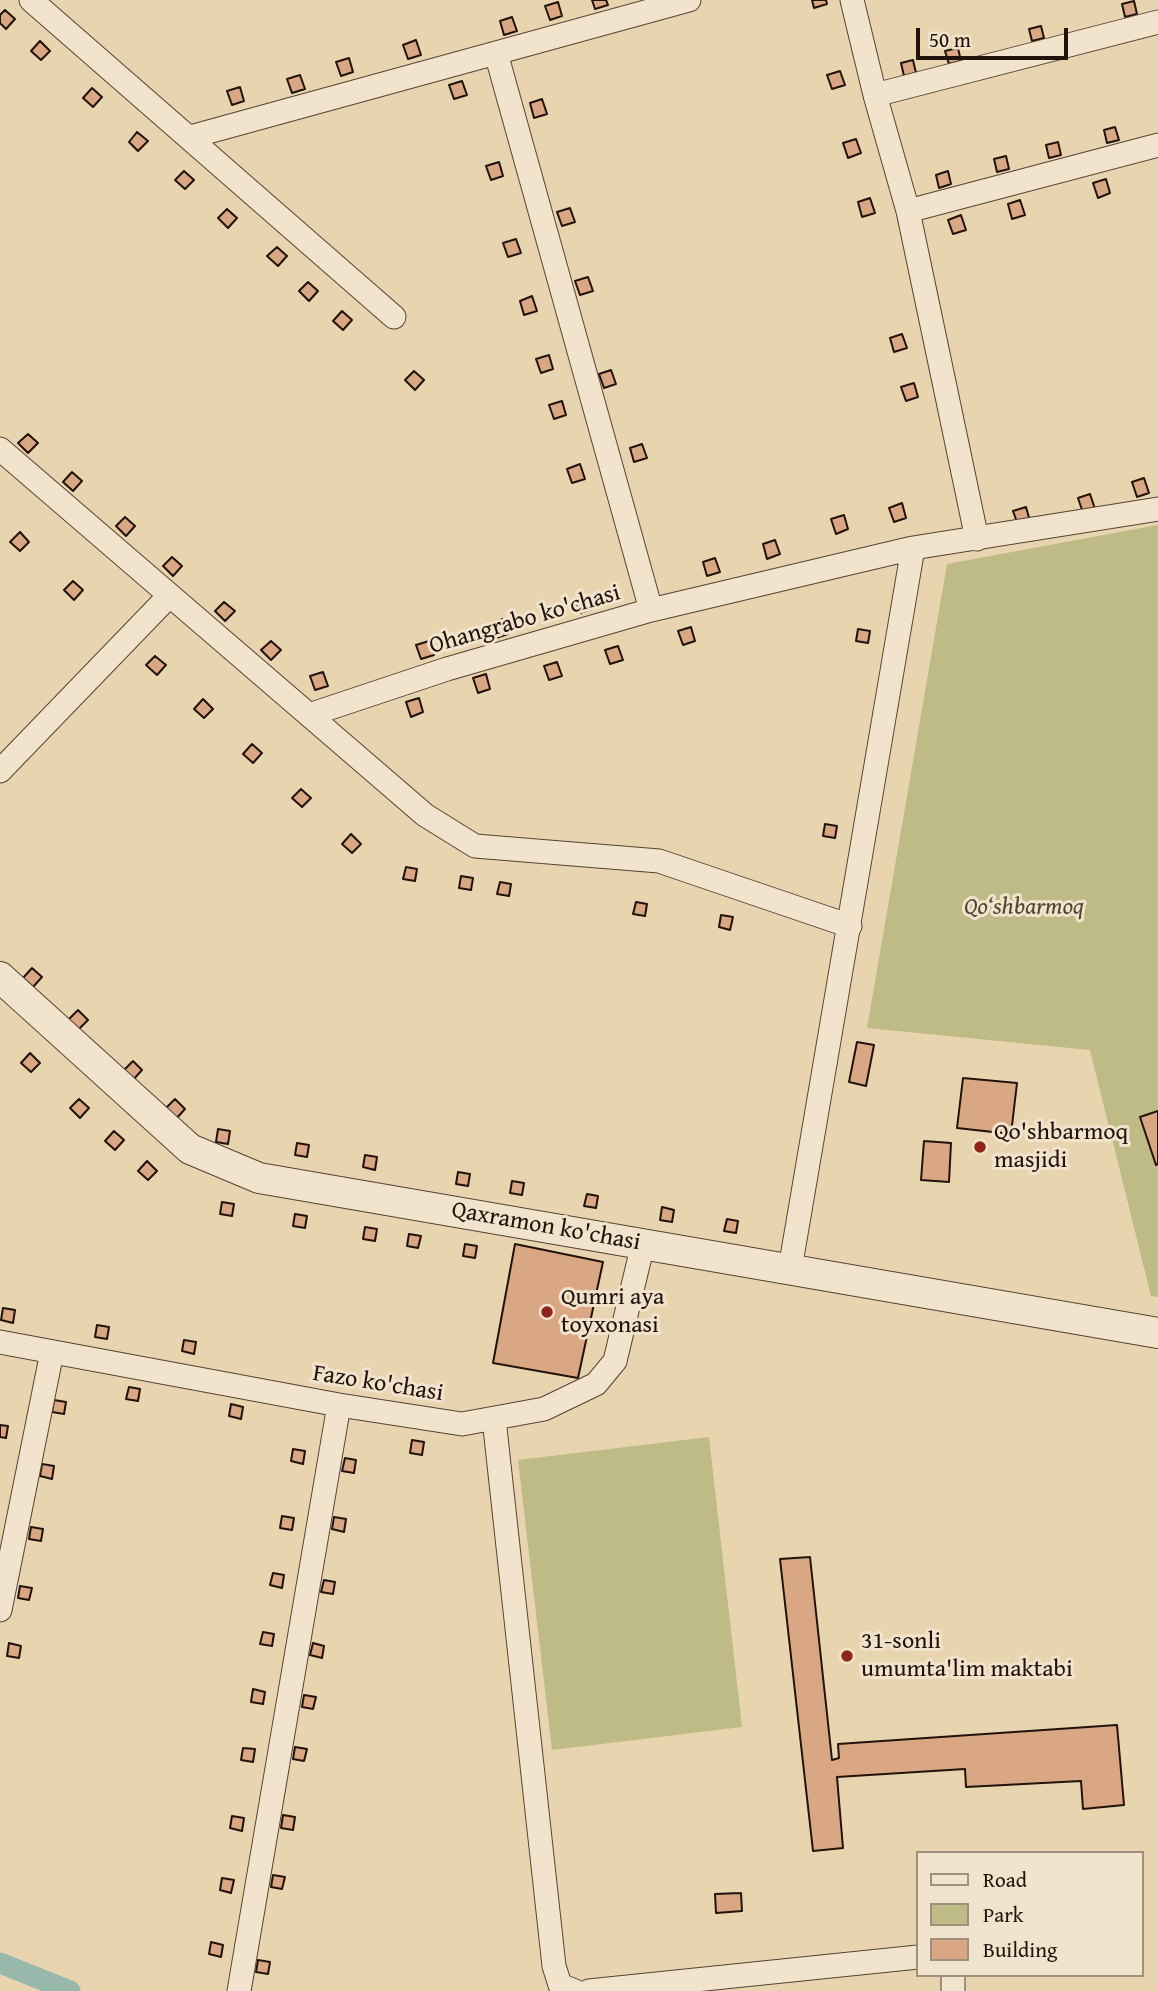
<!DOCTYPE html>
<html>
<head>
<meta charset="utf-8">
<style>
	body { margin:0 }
	#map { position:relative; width:1158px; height:1991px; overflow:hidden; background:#e9d4b0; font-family:"Gentium Book Plus",serif }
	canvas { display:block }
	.legend { position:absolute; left:916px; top:1851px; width:228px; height:126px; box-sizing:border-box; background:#f1e3cc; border:2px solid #9e907f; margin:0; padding:9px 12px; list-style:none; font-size:21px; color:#21130c }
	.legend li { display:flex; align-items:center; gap:14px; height:35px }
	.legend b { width:35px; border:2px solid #9e907f }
	.scale { position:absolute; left:916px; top:28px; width:152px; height:32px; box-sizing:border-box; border:4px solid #21130c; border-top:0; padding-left:9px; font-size:21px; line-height:24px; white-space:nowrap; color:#21130c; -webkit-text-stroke:5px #f1e3cc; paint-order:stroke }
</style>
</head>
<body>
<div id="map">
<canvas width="1158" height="1991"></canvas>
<ul class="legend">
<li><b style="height:9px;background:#f1e3cc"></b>Road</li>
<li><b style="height:19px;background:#bebb86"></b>Park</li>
<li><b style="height:19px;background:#daa785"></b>Building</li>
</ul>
<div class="scale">50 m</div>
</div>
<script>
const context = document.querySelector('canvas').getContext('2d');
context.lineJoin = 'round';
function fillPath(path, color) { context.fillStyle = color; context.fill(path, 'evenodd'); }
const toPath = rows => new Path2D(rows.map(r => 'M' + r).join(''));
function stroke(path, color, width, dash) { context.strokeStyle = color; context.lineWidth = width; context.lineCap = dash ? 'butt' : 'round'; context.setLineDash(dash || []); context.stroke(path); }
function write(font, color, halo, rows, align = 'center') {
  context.font = font + ' "Gentium Book Plus",serif'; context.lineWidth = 6; context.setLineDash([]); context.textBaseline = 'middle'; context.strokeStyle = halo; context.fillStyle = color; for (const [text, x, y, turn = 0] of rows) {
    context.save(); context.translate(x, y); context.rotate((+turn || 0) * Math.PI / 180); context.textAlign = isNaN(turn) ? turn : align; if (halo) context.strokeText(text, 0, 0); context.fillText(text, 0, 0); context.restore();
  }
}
fillPath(toPath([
	[1158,525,1158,1297,1151,1296,1090,1050,867,1028,947,564],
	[709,1437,742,1727,552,1750,518,1460]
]), '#bebb86');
stroke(toPath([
	[0,1963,70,1991]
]), '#97b8ab', 21);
const building = toPath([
	[592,0,606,0,608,5,595,9,592,0],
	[812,0,826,0,827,4,814,8,812,0],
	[1134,1,1137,14,1125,17,1122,4,1134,1],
	[558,2,562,16,550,20,545,6,558,2],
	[5,10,15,19,6,29,0,23,0,15,5,10],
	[512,17,517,31,504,35,500,21,512,17],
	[1041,26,1044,38,1032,41,1029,29,1041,26],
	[416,40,421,55,408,59,403,45,416,40],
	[40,41,50,51,41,60,31,51,40,41],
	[958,48,961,61,949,64,945,51,958,48],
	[349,58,353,72,341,76,336,62,349,58],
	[913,60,916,73,904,76,901,63,913,60],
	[840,71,845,85,832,89,827,75,840,71],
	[300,75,305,89,292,93,287,79,300,75],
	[462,81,467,95,454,99,449,85,462,81],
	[240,87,244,101,232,105,227,91,240,87],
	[92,88,102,97,93,107,83,98,92,88],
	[542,99,547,114,534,118,530,103,542,99],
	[1115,127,1119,140,1107,143,1104,130,1115,127],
	[137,132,148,141,138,151,129,142,137,132],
	[856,139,861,153,848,158,843,143,856,139],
	[1058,142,1061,155,1049,158,1046,145,1058,142],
	[1006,156,1009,169,997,172,994,159,1006,156],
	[499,162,503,176,491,180,486,166,499,162],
	[184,171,194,180,185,189,175,180,184,171],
	[948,171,951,184,939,188,936,175,948,171],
	[1106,179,1110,193,1098,198,1093,183,1106,179],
	[870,198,875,213,862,217,858,202,870,198],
	[1020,200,1025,215,1012,219,1008,204,1020,200],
	[570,208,575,222,562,226,557,212,570,208],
	[227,209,237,218,228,228,218,218,227,209],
	[961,215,966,230,953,234,948,220,961,215],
	[516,239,521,253,508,257,503,243,516,239],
	[277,247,287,256,278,266,267,256,277,247],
	[588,277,593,291,580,295,575,281,588,277],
	[308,282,318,291,309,301,299,291,308,282],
	[532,296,537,311,524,315,520,301,532,296],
	[342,311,352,320,343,330,333,321,342,311],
	[902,334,907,348,894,352,890,338,902,334],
	[549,355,553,369,541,373,536,359,549,355],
	[611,370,616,384,604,388,599,374,611,370],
	[414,371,424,380,415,390,405,380,414,371],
	[914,383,918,397,906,401,901,387,914,383],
	[562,401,566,415,554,419,549,405,562,401],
	[28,434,38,443,28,453,18,443,28,434],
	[642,444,647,458,634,462,630,448,642,444],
	[580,464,585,479,572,483,567,469,580,464],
	[72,472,82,481,73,491,63,482,72,472],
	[1144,478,1149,493,1137,497,1132,482,1144,478],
	[1090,494,1095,509,1083,513,1078,498,1090,494],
	[902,503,906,518,894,522,889,508,902,503],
	[1026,507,1030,521,1018,525,1013,511,1026,507],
	[844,515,848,529,836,534,831,519,844,515],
	[125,517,135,526,126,536,116,526,125,517],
	[20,532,29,542,20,551,10,542,20,532],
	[775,540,780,554,767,559,763,544,775,540],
	[172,557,182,566,173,576,163,566,172,557],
	[715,558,720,572,707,576,703,562,715,558],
	[73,581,83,590,74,600,64,590,73,581],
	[588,595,592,609,580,613,575,599,588,595],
	[224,602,235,611,225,621,215,611,224,602],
	[503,619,508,634,496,638,491,623,503,619],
	[691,627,695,641,683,645,678,631,691,627],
	[858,629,870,631,868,643,856,641,858,629],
	[271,641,281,650,271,660,261,650,271,641],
	[429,641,434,655,421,659,416,645,429,641],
	[618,646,623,660,610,664,605,650,618,646],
	[155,656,166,665,157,675,146,665,155,656],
	[557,662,562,676,549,680,544,666,557,662],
	[323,672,328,686,315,690,310,676,323,672],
	[486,674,490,689,478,693,473,678,486,674],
	[419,698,423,712,411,717,406,702,419,698],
	[203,699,213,709,204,718,194,709,203,699],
	[252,744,262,753,253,763,243,754,252,744],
	[301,789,311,798,302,807,292,798,301,789],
	[825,824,837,826,835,838,823,836,825,824],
	[351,834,361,844,352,853,342,844,351,834],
	[406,867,417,869,415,881,403,879,406,867],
	[461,876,473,878,471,890,459,888,461,876],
	[500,882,511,884,509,896,497,894,500,882],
	[636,902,647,904,645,916,633,914,636,902],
	[721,915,733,917,730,930,719,927,721,915],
	[32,968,42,977,33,987,23,978,32,968],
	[78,1010,88,1020,79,1029,68,1020,78,1010],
	[857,1042,874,1045,866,1086,849,1082,857,1042],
	[30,1053,40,1063,31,1072,21,1063,30,1053],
	[133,1061,142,1070,133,1080,124,1070,133,1061],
	[963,1078,1017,1083,1011,1134,957,1128,963,1078],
	[79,1099,89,1108,80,1118,70,1108,79,1099],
	[175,1099,185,1109,176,1119,165,1109,175,1099],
	[1158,1111,1158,1164,1156,1165,1140,1117,1158,1111],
	[218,1129,230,1131,228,1144,216,1142,218,1129],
	[114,1131,124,1140,115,1150,105,1141,114,1131],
	[924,1141,951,1143,949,1182,921,1180,924,1141],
	[297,1143,309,1145,307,1157,295,1155,297,1143],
	[365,1155,377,1157,375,1170,363,1167,365,1155],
	[147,1161,157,1171,148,1180,138,1171,147,1161],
	[458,1172,470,1174,468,1186,456,1184,458,1172],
	[512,1181,524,1183,522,1195,510,1193,512,1181],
	[587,1194,598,1196,596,1208,584,1206,587,1194],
	[222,1202,234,1204,232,1216,220,1214,222,1202],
	[662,1207,674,1210,672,1222,660,1220,662,1207],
	[295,1214,307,1216,305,1228,293,1226,295,1214],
	[727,1219,738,1221,736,1233,724,1231,727,1219],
	[365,1227,377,1229,375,1241,363,1239,365,1227],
	[409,1234,421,1236,418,1248,407,1246,409,1234],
	[465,1244,477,1246,475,1258,463,1256,465,1244],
	[515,1244,603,1262,578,1378,493,1363,515,1244],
	[3,1308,15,1310,13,1323,1,1320,3,1308],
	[97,1325,109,1327,107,1339,95,1337,97,1325],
	[184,1340,196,1342,194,1354,182,1351,184,1340],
	[129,1387,140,1389,138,1401,126,1399,129,1387],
	[54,1400,66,1402,64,1414,52,1412,54,1400],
	[231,1404,243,1407,241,1419,229,1416,231,1404],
	[0,1425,8,1426,6,1438,0,1437,0,1425],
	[412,1440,424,1442,422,1455,410,1453,412,1440],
	[293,1449,305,1451,303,1464,291,1461,293,1449],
	[345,1458,356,1460,354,1473,342,1471,345,1458],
	[42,1464,54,1466,52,1479,40,1476,42,1464],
	[282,1516,294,1518,292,1530,280,1528,282,1516],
	[334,1517,346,1519,344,1532,332,1529,334,1517],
	[31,1527,43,1529,41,1541,29,1539,31,1527],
	[810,1557,832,1760,839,1758,838,1744,1117,1725,1124,1805,1083,1809,1081,1781,966,1787,965,1769,837,1777,843,1848,813,1851,780,1559,810,1557],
	[273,1573,284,1575,282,1588,270,1585,273,1573],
	[324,1580,335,1582,333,1594,321,1592,324,1580],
	[20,1586,32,1588,29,1600,18,1598,20,1586],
	[263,1632,274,1634,272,1646,260,1644,263,1632],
	[9,1643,21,1646,19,1658,7,1656,9,1643],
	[313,1643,324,1646,322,1658,310,1655,313,1643],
	[253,1689,265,1692,263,1704,251,1702,253,1689],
	[304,1695,316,1697,313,1709,302,1707,304,1695],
	[295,1747,307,1749,304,1761,293,1759,295,1747],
	[243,1748,255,1749,253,1762,241,1760,243,1748],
	[283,1815,295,1817,293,1830,281,1828,283,1815],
	[232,1816,244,1818,242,1831,230,1828,232,1816],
	[273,1875,285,1877,282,1889,271,1887,273,1875],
	[222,1878,234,1880,231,1893,220,1890,222,1878],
	[741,1893,742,1911,716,1913,715,1894,741,1893],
	[211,1942,223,1945,221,1957,209,1954,211,1942],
	[258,1960,270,1962,268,1974,256,1972,258,1960]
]);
fillPath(building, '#daa785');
stroke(building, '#21130c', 2);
const minor = toPath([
	[31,0,394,317],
	[852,0,875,95,908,211,977,539],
	[496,53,651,610],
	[875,95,1158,22],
	[190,137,689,0],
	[908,211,1158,145],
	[0,449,309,715,447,669,651,610,913,548,1158,509],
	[309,715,425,815,475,846,659,861,850,926],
	[0,771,169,596],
	[790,1269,913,548],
	[0,1342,339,1405,462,1424,544,1409,596,1384,615,1361,643,1244],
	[494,1419,554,1966,560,1985,575,1991],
	[0,1610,52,1352],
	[239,1991,339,1405],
	[589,1991,918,1957],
	[953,1991,953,1975]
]);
const tertiary = toPath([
	[0,977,190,1149,259,1178,1158,1333]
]);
stroke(minor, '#534335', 25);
stroke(tertiary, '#534335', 32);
stroke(minor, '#f1e3cc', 23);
stroke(tertiary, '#f1e3cc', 30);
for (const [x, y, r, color] of [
	[980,1147,7,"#8f2418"],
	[547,1312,7,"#8f2418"],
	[847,1656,7,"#8f2418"]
]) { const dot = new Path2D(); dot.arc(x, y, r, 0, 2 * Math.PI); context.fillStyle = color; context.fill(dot); stroke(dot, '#f1e3cc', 2.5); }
write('24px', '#21130c', '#f1e3cc', [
	["Ohangrabo ko'chasi",525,620,-16],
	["Qaxramon ko'chasi",546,1227,10],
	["Fazo ko'chasi",378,1384,9]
]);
write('italic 24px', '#504531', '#f1e3cc', [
	["Qo‘shbarmoq",1024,908]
]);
write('24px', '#21130c', '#f1e3cc', [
	["Qo'shbarmoq",994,1133],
	["masjidi",994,1161],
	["Qumri aya",561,1298],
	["toyxonasi",561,1326],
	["31-sonli",861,1642],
	["umumta'lim maktabi",861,1670]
], 'left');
</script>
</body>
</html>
